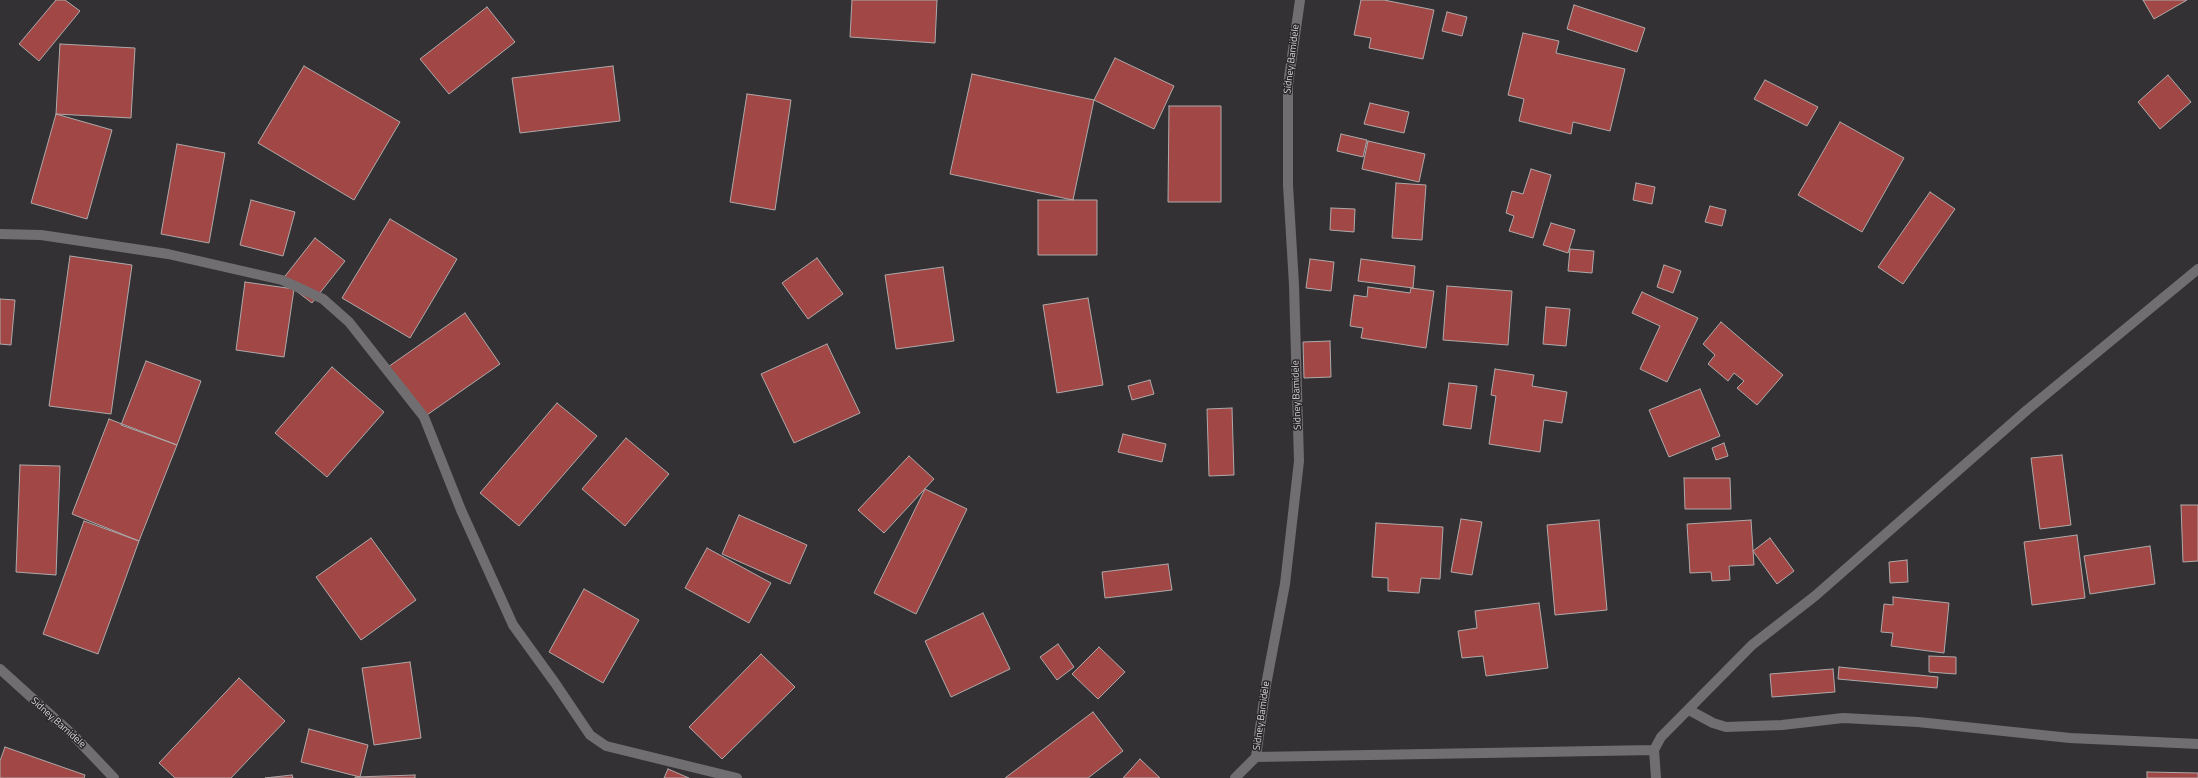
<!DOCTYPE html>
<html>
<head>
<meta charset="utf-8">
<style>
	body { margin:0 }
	canvas { display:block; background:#343134 }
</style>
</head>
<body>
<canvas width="2198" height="778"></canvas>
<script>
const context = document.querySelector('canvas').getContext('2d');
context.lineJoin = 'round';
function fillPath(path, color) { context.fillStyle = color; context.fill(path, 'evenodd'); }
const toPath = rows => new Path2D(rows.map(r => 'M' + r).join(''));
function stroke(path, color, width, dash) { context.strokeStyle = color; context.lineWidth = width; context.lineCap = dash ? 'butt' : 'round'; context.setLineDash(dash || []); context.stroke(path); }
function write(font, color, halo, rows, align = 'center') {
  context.font = font + ' "Titillium Web",sans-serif'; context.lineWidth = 3; context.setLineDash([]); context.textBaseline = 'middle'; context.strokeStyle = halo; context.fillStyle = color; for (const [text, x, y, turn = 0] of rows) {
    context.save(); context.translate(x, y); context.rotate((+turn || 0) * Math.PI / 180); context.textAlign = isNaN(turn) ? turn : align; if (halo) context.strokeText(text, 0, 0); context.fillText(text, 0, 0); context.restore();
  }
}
const building = toPath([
	[56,0,65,0,80,11,39,61,19,44,56,0],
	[852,0,937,0,935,43,850,37,852,0],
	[1361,0,1384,0,1434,10,1423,59,1369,48,1371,38,1354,35,1361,0],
	[2143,0,2187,0,2154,19,2143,0],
	[1574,5,1645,28,1637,52,1567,29,1574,5],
	[487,7,515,42,449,94,420,59,487,7],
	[1447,12,1467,17,1462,36,1442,31,1447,12],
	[1523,33,1559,41,1556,53,1625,69,1610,131,1573,122,1571,134,1519,121,1524,99,1508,95,1523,33],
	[60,44,135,48,131,118,56,114,60,44],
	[1115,58,1174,86,1154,129,1094,100,1115,58],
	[304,66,400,122,354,200,258,143,304,66],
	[613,66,620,121,520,133,512,78,613,66],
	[972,74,1094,100,1073,200,950,174,972,74],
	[2168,75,2191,102,2160,129,2138,102,2168,75],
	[1765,80,1818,107,1807,126,1754,99,1765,80],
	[747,94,791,100,775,210,730,202,747,94],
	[1370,103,1409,112,1404,133,1364,124,1370,103],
	[1169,106,1221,106,1221,202,1168,202,1169,106],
	[56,114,112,130,87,219,31,203,56,114],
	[1840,122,1904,158,1862,232,1798,195,1840,122],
	[1341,134,1367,140,1363,157,1337,151,1341,134],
	[1368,141,1425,154,1419,182,1362,169,1368,141],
	[177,144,225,153,209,243,161,234,177,144],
	[1531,169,1551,175,1533,238,1509,231,1514,216,1506,213,1512,191,1523,194,1531,169],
	[1396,183,1426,185,1422,240,1392,238,1396,183],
	[1636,183,1655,187,1652,204,1633,200,1636,183],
	[1930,192,1955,209,1903,284,1878,267,1930,192],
	[251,200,295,212,283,256,240,245,251,200],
	[1038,200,1097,200,1097,255,1038,255,1038,200],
	[1710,206,1726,210,1722,226,1705,222,1710,206],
	[1331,208,1355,209,1354,232,1330,230,1331,208],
	[390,219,457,259,410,338,342,298,390,219],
	[1551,223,1575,230,1568,253,1543,245,1551,223],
	[315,238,345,261,312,303,282,280,315,238],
	[1570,249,1594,251,1592,273,1568,271,1570,249],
	[70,256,132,265,111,414,49,406,70,256],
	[817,258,843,294,808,319,782,283,817,258],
	[1310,259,1334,262,1331,291,1306,288,1310,259],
	[1361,259,1415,266,1413,288,1358,281,1361,259],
	[1664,265,1681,271,1673,293,1657,287,1664,265],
	[943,267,954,341,896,349,885,275,943,267],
	[245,282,294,289,284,357,236,350,245,282],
	[1447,286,1512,291,1508,345,1443,340,1447,286],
	[1368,287,1410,293,1411,288,1434,291,1426,348,1361,338,1363,328,1350,326,1354,295,1367,297,1368,287],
	[1642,292,1698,318,1667,382,1640,369,1660,326,1632,313,1642,292],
	[1088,298,1103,385,1057,393,1043,305,1088,298],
	[0,299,15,300,11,345,0,344,0,299],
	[1546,307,1570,309,1566,346,1543,344,1546,307],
	[465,313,500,364,424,417,388,367,465,313],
	[1721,322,1783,375,1757,405,1737,388,1744,381,1734,373,1728,381,1708,364,1715,355,1703,344,1721,322],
	[1330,341,1331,377,1304,378,1303,342,1330,341],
	[827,344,860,413,794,443,761,374,827,344],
	[146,361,201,381,177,445,121,425,146,361],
	[332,367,384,412,327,477,275,433,332,367],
	[1495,369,1534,375,1532,386,1567,392,1562,423,1544,420,1540,452,1489,444,1496,396,1491,395,1495,369],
	[1150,380,1154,394,1132,400,1128,386,1150,380],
	[1449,383,1477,386,1471,429,1443,425,1449,383],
	[1700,389,1720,436,1669,457,1649,410,1700,389],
	[557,403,597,436,519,526,480,493,557,403],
	[1232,408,1234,475,1209,476,1207,409,1232,408],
	[109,419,177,445,139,541,72,514,109,419],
	[1123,434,1166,444,1162,462,1118,452,1123,434],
	[626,438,669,474,625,526,582,489,626,438],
	[1724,443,1728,456,1716,460,1712,448,1724,443],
	[2062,455,2071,525,2040,529,2031,458,2062,455],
	[909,456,934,479,884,533,858,510,909,456],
	[20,465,60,466,56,575,16,572,20,465],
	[1684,478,1730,478,1731,509,1685,509,1684,478],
	[925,489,967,509,916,614,874,593,925,489],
	[2181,505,2198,505,2198,561,2183,562,2181,505],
	[739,515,807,545,790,584,722,554,739,515],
	[1461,519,1482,522,1472,575,1451,572,1461,519],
	[1599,520,1607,610,1555,615,1547,525,1599,520],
	[1751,520,1754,565,1729,566,1730,580,1712,581,1711,572,1690,573,1687,524,1751,520],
	[84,521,139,541,98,654,43,634,84,521],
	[1376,523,1443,527,1440,579,1421,578,1419,593,1388,591,1388,578,1372,577,1376,523],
	[2077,535,2085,598,2032,605,2024,542,2077,535],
	[371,538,416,600,361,640,316,577,371,538],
	[1770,538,1794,571,1777,584,1753,551,1770,538],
	[2150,546,2155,584,2090,594,2084,556,2150,546],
	[707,548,771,583,749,623,685,588,707,548],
	[1907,560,1908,582,1890,583,1889,562,1907,560],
	[1168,564,1172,590,1105,598,1102,572,1168,564],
	[584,589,639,620,603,683,549,652,584,589],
	[1893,597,1949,603,1944,653,1891,646,1893,633,1881,632,1884,604,1893,605,1893,597],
	[1539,603,1548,668,1486,676,1483,656,1462,658,1458,631,1477,628,1475,611,1539,603],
	[983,613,1010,669,951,697,925,641,983,613],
	[1058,644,1074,667,1057,680,1040,657,1058,644],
	[1099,647,1125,672,1098,699,1072,674,1099,647],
	[761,654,795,687,722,759,689,727,761,654],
	[1929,656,1956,657,1956,674,1929,672,1929,656],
	[410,662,421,738,374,745,362,668,410,662],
	[1839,667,1938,677,1937,688,1838,679,1839,667],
	[1833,669,1835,692,1772,697,1770,674,1833,669],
	[239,678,285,721,231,778,175,778,159,763,239,678],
	[1093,712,1123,751,1088,778,1005,778,1093,712],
	[309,729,368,745,360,777,301,762,309,729],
	[5,747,85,775,84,778,0,778,0,761,5,747],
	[1140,759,1160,778,1123,778,1140,759],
	[668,769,689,778,664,778,668,769],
	[2147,772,2198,773,2198,778,2147,778,2147,772],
	[292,775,293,778,265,778,292,775],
	[415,775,415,778,355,778,355,777,415,775]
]);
fillPath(building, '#a14746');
stroke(building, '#aea9a9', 1);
stroke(toPath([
	[0,234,41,235,168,254,282,280,323,299,349,322,424,417,461,510,513,625,555,683,590,735,606,746,737,778],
	[0,669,73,735,114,778],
	[1689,710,1713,723,1726,727,1782,725,1843,718,1918,722,2070,738,2198,744],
	[1256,757,1654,750],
	[1235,778,1256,757,1266,685,1285,584,1299,461,1294,285,1288,185,1288,85,1300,0],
	[1656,778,1654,750,1661,737,1752,645,1815,596,2027,410,2198,269]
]), '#716e71', 10);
write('10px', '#d6d4d6', '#2a272a', [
	["Sidney Bamidele",1292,59,-83],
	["Sidney Bamidele",1297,395,-92],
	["Sidney Bamidele",1262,716,-82],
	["Sidney Bamidele",58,723,42]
]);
</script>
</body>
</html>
